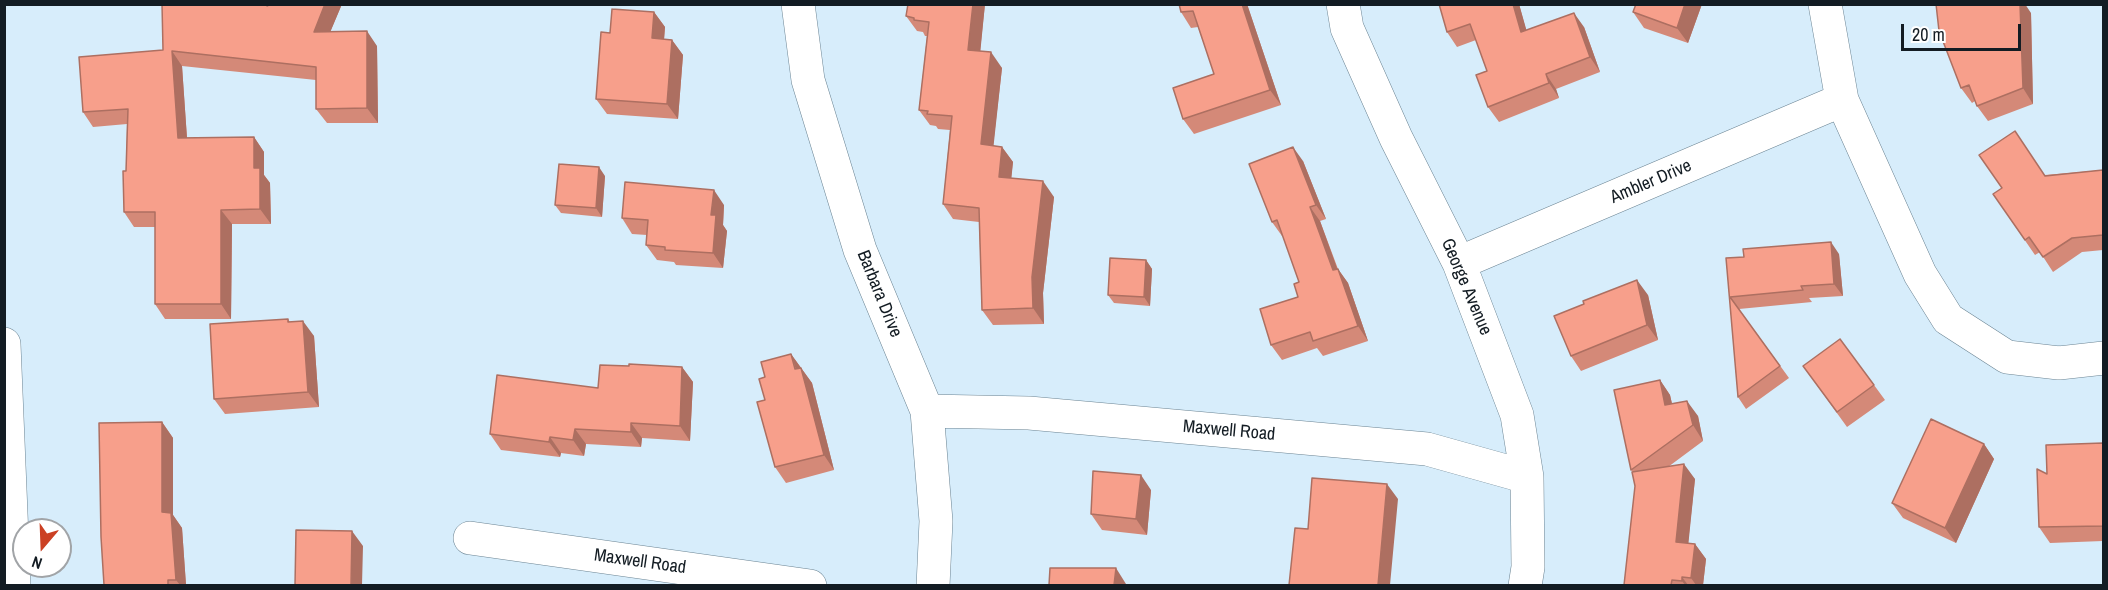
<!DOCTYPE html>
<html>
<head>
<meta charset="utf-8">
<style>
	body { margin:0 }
	#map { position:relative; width:2108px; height:590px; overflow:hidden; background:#d7edfb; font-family:"Archivo Narrow",sans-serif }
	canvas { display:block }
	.frame { position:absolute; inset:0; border:6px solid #131c23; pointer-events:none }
	.north { position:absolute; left:12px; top:518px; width:60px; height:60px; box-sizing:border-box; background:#fff; border:2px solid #a1a4a7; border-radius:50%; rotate:199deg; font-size:16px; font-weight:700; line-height:24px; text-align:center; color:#131c23 }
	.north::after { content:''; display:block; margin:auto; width:21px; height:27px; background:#cb4124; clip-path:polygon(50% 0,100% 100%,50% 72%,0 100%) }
	.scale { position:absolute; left:1901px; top:24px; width:120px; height:27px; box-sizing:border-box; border:3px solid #131c23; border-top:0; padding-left:8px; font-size:18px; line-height:21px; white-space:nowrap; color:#131c23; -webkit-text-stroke:4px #fff; paint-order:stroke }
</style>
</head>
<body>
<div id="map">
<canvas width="2108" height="590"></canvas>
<div class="frame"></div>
<div class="north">N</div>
<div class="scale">20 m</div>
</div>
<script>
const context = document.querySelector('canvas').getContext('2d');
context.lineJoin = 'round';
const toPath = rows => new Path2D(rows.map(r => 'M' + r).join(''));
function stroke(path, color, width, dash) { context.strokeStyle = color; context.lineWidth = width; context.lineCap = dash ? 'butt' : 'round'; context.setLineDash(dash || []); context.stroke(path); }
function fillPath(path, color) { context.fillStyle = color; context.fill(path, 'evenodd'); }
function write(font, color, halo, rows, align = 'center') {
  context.font = font + ' "Archivo Narrow",sans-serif'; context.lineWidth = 4.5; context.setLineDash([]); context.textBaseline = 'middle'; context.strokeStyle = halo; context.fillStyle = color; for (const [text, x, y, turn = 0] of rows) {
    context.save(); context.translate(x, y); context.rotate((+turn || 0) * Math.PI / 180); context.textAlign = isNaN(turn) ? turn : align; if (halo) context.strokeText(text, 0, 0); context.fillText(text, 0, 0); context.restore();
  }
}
const street = toPath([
	[798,4,808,80,860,250,927,411,936,521,933,586],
	[1343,4,1347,28,1396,138,1459,263,1517,415,1527,477,1528,567,1525,586],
	[1825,4,1842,100,1920,274,1948,319,2007,357,2059,363,2104,358],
	[1459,263,1842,100],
	[4,344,14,586],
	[927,411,1029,413,1427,449,1527,477],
	[470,538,810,586]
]);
stroke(street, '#6b8493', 34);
stroke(street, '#fff', 33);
fillPath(toPath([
	[342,4,330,32,377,46,378,123,327,123,316,109,316,80,182,66,187,138,254,137,264,152,264,175,270,183,271,224,232,224,231,319,165,319,155,304,155,227,134,227,124,212,126,171,127,124,93,127,83,112,163,50],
	[908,4,985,4,980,51,1002,68,993,146,1002,147,1013,162,1011,178,1054,197,1043,293,1044,324,993,325,982,310,979,222,953,219,943,204,950,130,938,129,936,126,930,125,919,110,927,36,925,36,923,32,917,31,906,16],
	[1179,4,1247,4,1281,105,1194,134,1183,119,1214,74,1198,27,1191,28,1181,12],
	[1439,4,1519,4,1526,30,1584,27,1600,72,1556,89,1559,98,1499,122,1488,107,1487,71,1476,40,1457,47,1447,32],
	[1702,4,1688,43,1644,28,1633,12],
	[654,12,665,27,664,39,672,40,683,55,678,119,607,114,596,99,610,33],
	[2031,13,2033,104,1988,121,1977,106,1975,101,1972,103,1961,88],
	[1303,161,1326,219,1320,221,1338,269,1348,283,1368,341,1323,356,1317,348,1282,360,1271,345,1298,297,1299,282,1283,236,1282,236,1272,222],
	[2103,170,2103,250,2082,252,2053,272,2040,252,2035,255,1993,194,2045,175],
	[605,176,602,217,561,213,555,205],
	[724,205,723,225,727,231,723,268,676,265,674,262,657,260,646,245,647,235,632,234,622,218],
	[1839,254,1843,296,1809,298,1812,302,1739,309,1789,378,1746,409,1738,397,1726,258],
	[1146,260,1152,269,1150,306,1114,303,1108,295],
	[1648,295,1658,340,1581,371,1571,356],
	[288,319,290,322,314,336,319,407,225,414,214,399],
	[791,354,812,383,834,470,786,483,775,467,765,400,765,377],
	[1803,366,1874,385,1885,400,1847,427],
	[682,367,693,382,690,441,642,438,641,447,586,444,584,456,561,453,560,457,501,450,490,434,598,388],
	[1660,380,1670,395,1672,404,1698,416,1703,441,1668,467,1695,479,1688,543,1695,544,1706,559,1703,585,1624,585,1635,486,1633,472,1631,470],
	[162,422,173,438,173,515,182,528,186,585,104,585],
	[1984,444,1994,459,1956,543,1903,518,1892,503],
	[2103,444,2103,541,2050,543,2039,527,2047,474],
	[1151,490,1147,535,1102,530,1091,514]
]), '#d48978');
fillPath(toPath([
	[325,4,342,4,324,47,314,32],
	[973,4,985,4,979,65,968,50],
	[1242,4,1247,4,1281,105,1270,90],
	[1513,4,1519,4,1531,46,1521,32],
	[1685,4,1702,4,1688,43,1677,28],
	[2020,4,2025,4,2031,13,2033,104,2023,88],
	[654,12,665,27,663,53,652,38],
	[1574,13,1584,27,1600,72,1590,57],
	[367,31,377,46,378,123,367,108],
	[672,40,683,55,678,119,667,104],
	[172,51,182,66,188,153,178,138],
	[991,52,1002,68,992,160,981,144],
	[1546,74,1556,89,1559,98,1549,83],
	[254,137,264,152,264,175,270,183,271,224,260,209,254,168],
	[1002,147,1013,162,1010,192,999,177],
	[1293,147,1303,161,1326,219,1316,205],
	[599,167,605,176,602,217,596,208],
	[1043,181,1054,197,1043,293,1044,324,1033,308,1032,277],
	[714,190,724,205,723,225,727,231,723,268,713,253,711,215],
	[1310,207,1320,221,1342,282,1338,269,1348,283,1368,341,1358,326,1333,270],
	[221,210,232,224,231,319,221,304],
	[1831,242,1839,254,1843,296,1834,284],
	[1146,260,1152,269,1150,306,1144,297],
	[1637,280,1648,295,1658,340,1647,325],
	[303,321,314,336,319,407,308,392],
	[791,354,812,383,834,470,824,455],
	[682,367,693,382,690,441,680,426],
	[1660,380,1670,395,1676,421,1665,405],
	[1687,401,1698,416,1703,441,1693,425],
	[162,422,173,438,173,515,182,528,186,585,180,585,176,580,162,512],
	[631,423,642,438,641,447,631,432],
	[575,429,586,444,584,456,573,440],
	[550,437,561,453,560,457,549,442],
	[1984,444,1994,459,1956,543,1945,528],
	[1684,464,1695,479,1687,557,1676,542],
	[1141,475,1151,490,1147,535,1136,519],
	[1387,484,1398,499,1390,585,1378,585],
	[352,531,363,546,362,585,351,585],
	[1695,544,1706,559,1703,585,1696,585,1691,578],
	[1116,568,1126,584,1126,585,1114,585],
	[1682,577,1688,585,1685,585,1682,581]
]), '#ad6f61');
const building = toPath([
	[162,4,267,4,267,6,271,4,325,4,314,32,367,31,367,108,316,109,316,67,172,51,178,138,254,137,254,168,260,168,260,209,221,210,221,304,155,304,155,212,124,212,123,171,126,171,128,109,83,112,79,57,163,50,162,4],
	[908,4,973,4,968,50,991,52,981,144,1002,147,999,177,1043,181,1032,277,1033,308,982,310,979,208,943,204,952,116,927,114,928,111,919,110,929,22,914,20,914,18,906,16,908,4],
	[1179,4,1242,4,1270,90,1183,119,1173,88,1214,74,1193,11,1181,12,1179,4],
	[1439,4,1513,4,1521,32,1574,13,1590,57,1546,74,1549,83,1488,107,1476,75,1487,71,1470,24,1447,32,1439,4],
	[1636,4,1685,4,1677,28,1633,12,1636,4],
	[1936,4,2020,4,2023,88,1977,106,1969,85,1961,88,1939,31,1936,4],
	[612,9,654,12,652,38,672,40,667,104,596,99,601,32,610,33,612,9],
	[2015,131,2045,176,2103,170,2103,235,2072,238,2043,257,2029,237,2025,240,1993,194,2002,188,1979,155,2015,131],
	[1293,147,1316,205,1310,207,1333,270,1338,269,1358,326,1313,341,1310,332,1271,345,1260,309,1298,297,1294,284,1299,282,1277,220,1272,222,1249,164,1293,147],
	[559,164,599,167,596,208,555,205,559,164],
	[625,182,714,190,711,215,716,215,713,253,665,250,665,247,646,245,648,220,622,218,625,182],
	[1831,242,1834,284,1801,286,1803,290,1730,297,1780,366,1738,397,1726,258,1744,257,1743,249,1831,242],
	[1110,258,1146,260,1144,297,1108,295,1110,258],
	[1637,280,1647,325,1571,356,1554,316,1584,304,1583,301,1637,280],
	[288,319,288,322,303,321,308,392,214,399,210,324,288,319],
	[1840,339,1874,385,1837,412,1803,366,1840,339],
	[791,354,795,369,801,368,824,455,775,467,757,402,765,400,759,379,765,377,761,362,791,354],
	[629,364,682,367,680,426,631,423,631,432,575,429,573,440,550,437,549,442,490,434,497,375,598,388,600,365,629,366,629,364],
	[1660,380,1665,405,1687,401,1693,425,1631,470,1614,390,1660,380],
	[1931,419,1984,444,1945,528,1892,503,1931,419],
	[162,422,162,512,171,513,176,580,168,580,168,585,104,585,101,537,99,423,162,422],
	[2103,443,2103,526,2039,527,2037,469,2047,474,2046,445,2103,443],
	[1684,464,1676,542,1695,544,1691,578,1682,577,1682,581,1672,580,1671,585,1624,585,1635,486,1632,472,1684,464],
	[1093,471,1141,475,1136,519,1091,514,1093,471],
	[1312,478,1387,484,1378,585,1289,585,1295,528,1308,529,1312,478],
	[296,530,352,531,351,585,295,585,296,530],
	[1050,568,1116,568,1114,585,1049,585,1050,568]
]);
fillPath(building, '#f79f8b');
stroke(building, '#ad6f61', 1.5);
write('18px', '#131c23', '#fff', [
	["Ambler Drive",1651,182,-23],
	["George Avenue",1466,287,67],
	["Barbara Drive",879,294,68],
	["Maxwell Road",1229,431,5],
	["Maxwell Road",640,562,8]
]);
</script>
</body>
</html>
